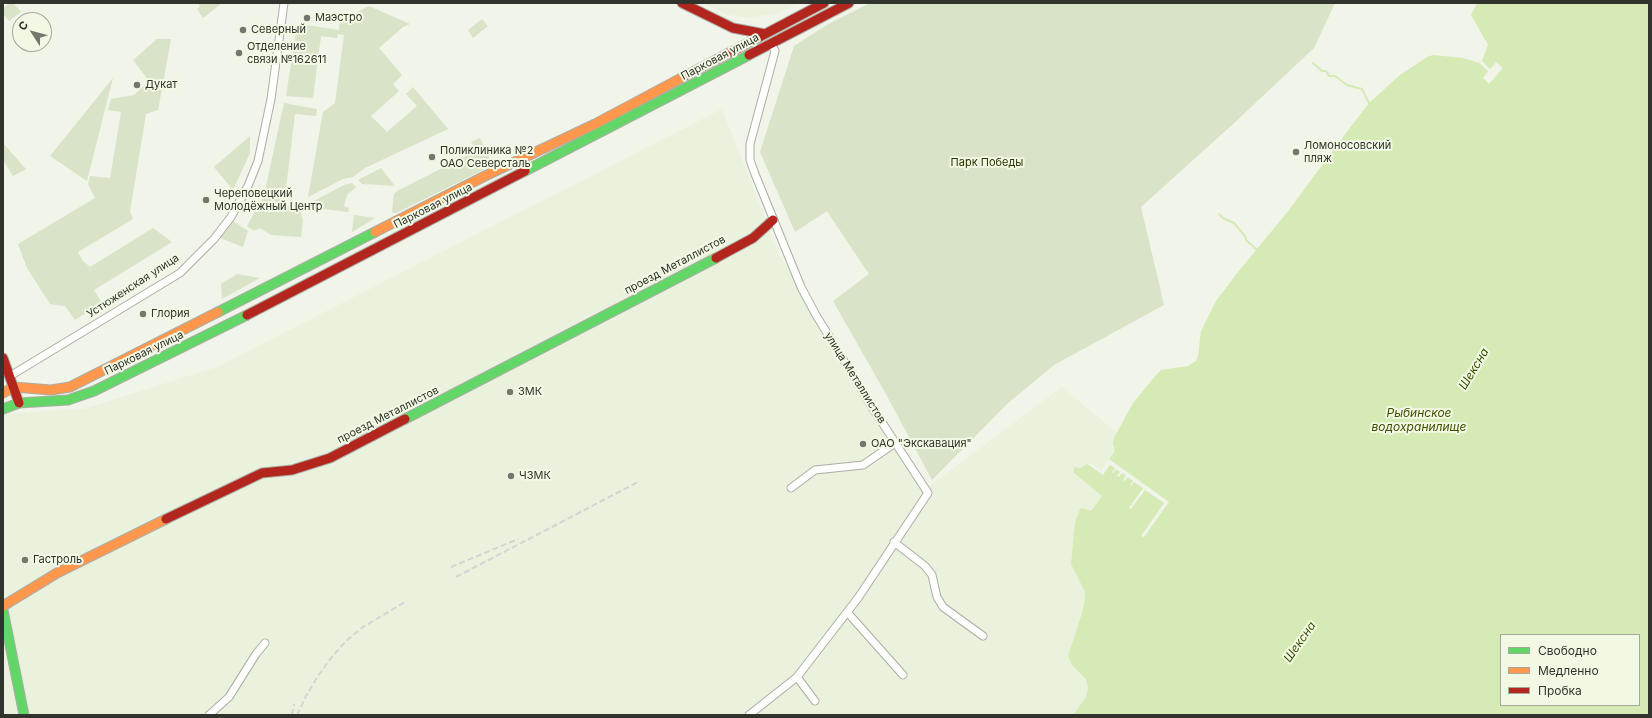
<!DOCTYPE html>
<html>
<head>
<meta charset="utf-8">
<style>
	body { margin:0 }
	#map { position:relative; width:1652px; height:718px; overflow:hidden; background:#f0f4e9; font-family:Inter,sans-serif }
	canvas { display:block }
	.frame { position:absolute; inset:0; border:4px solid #31342c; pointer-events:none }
	.legend { position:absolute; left:1500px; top:634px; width:140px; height:72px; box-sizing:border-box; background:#f1f9e4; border:1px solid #a4aa9a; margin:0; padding:5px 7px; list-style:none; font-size:12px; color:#31342c }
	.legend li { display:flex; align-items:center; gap:8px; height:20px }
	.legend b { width:20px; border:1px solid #a4aa9a }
	.north { position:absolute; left:12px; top:12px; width:40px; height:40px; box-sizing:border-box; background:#f1f9e4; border:1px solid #a4aa9a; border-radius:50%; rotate:306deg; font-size:11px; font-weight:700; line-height:16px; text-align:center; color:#31342c }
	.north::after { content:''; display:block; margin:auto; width:14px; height:18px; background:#74776e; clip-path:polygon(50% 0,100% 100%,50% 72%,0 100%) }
</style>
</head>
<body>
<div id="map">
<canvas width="1652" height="718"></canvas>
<div class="frame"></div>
<ul class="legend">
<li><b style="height:5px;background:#63d668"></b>Свободно</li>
<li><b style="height:5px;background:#ff974d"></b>Медленно</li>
<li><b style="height:5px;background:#b3261e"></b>Пробка</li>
</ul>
<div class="north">С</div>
</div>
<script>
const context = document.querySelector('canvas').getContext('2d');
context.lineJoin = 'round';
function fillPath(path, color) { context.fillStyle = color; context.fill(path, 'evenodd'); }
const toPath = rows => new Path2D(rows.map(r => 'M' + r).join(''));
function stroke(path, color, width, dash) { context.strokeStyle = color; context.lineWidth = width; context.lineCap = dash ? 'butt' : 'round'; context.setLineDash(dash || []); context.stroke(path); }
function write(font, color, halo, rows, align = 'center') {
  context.font = font + ' Inter,sans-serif'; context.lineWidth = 4; context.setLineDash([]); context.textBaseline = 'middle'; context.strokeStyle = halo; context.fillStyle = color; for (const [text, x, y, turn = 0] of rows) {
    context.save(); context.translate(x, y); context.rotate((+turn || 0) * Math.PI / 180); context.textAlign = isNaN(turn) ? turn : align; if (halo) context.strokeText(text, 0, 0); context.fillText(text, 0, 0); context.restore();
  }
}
fillPath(toPath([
	[702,3,798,3,779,13,746,18,725,14],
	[722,109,779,254,926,489,1062,387,1116,432,1115,436,1115,450,1101,470,1083,467,1075,467,1074,469,1074,473,1102,495,1102,496,1091,511,1078,513,1075,522,1071,564,1085,592,1085,599,1082,613,1068,656,1086,679,1088,688,1086,697,1073,715,3,715,3,416,8,413,84,409,217,367]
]), '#eaf2dd');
fillPath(toPath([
	[9,3,13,3,21,12,9,21,3,14,3,9],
	[198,3,222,3,203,18,197,9,200,6],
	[870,3,1335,3,1314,48,1233,124,1141,207,1164,305,1054,365,1007,404,932,480,887,396,833,301,869,274,827,211,795,232,760,152,794,46,830,23],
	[369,6,410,24,403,27,379,48,402,75,393,84,399,91,371,116,387,132,417,106,406,94,413,87,448,129,365,168,353,177,343,179,308,197,323,112,335,103,344,35,338,34,337,38,321,36,313,98,286,96,297,26,306,25,339,30,340,14,355,13],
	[482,19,488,26,473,38,468,30],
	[157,39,171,39,158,110,146,114,130,211,133,219,78,252,83,261,90,267,153,228,172,242,94,290,102,303,75,320,65,306,50,304,27,268,18,244,95,198,88,184,90,176,110,178,121,112,108,110,111,99,134,95,149,81,133,60],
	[113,78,87,181,50,156],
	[284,103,317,109,316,116,295,114,284,205,302,208,301,214,303,220,301,237,271,235,260,228,254,231,247,226,264,195],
	[250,136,250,153,233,190,214,167],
	[480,138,493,165,396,213,392,212,394,194,397,191,476,151,471,142],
	[3,143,26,169,13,176,3,160],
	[381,168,395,186,362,184,358,180],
	[352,183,356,187,347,195,344,206,349,208,348,212,308,207,308,204,344,185],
	[354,215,375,218,352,232],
	[233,221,248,231,243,247,220,238],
	[237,274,260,278,222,299,221,284]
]), '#d8e3c7');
fillPath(toPath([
	[1477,3,1649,3,1649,715,1073,715,1086,697,1088,688,1086,679,1072,665,1068,656,1082,613,1085,599,1085,592,1071,564,1075,522,1080,509,1082,508,1091,511,1102,496,1074,473,1074,469,1075,467,1081,468,1087,464,1101,470,1115,451,1113,443,1115,436,1133,403,1156,375,1161,370,1188,366,1196,361,1198,356,1201,331,1216,301,1238,272,1289,210,1339,142,1369,103,1400,75,1427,57,1433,55,1463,58,1479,63,1482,61,1488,45,1471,15],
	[1501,635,1639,635,1639,705,1501,705]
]), '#d6eab5');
fillPath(toPath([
	[1482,61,1490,69,1496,62,1503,68,1489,84,1483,78,1488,71,1479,63],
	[1109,459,1169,502,1144,537,1141,536,1164,503,1145,490,1131,509,1129,508,1143,488,1134,482,1131,486,1130,485,1133,481,1128,477,1125,481,1123,480,1126,476,1122,473,1119,477,1117,476,1120,472,1116,469,1113,473,1112,472,1115,468,1110,465,1103,475,1086,463,1092,464,1101,470]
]), '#f0f4e9');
stroke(toPath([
	[1313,63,1322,71,1326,71,1329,76,1335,76,1347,85,1362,89,1369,103],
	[1219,214,1223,218,1234,223,1245,236,1246,240,1257,250]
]), '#d6eab5', 2);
const street = toPath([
	[10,376,180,273,214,239,231,217,248,186,258,161,271,99,284,3],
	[791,488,815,470,863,465,895,443],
	[894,542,925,566,932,575,937,597,943,607,983,636],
	[847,612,903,675],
	[797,677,815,701],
	[209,715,229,697,256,654,265,643],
	[749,715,797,677,858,598,928,493,872,407,816,315,801,287,755,174,750,160,750,144,775,51,771,44]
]);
const fast = toPath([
	[525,171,749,55],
	[218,312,375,232],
	[3,409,19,403,68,400,94,391,247,315],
	[405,419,716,258],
	[3,610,24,715]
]);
const slow = toPath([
	[375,232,485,176,595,124,685,76],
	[3,393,14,387,51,390,70,387,218,312],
	[3,606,57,573,166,519]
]);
const jam = toPath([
	[682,3,733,28,765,34],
	[749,55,849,3],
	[685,76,824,3],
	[716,258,753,238,773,220],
	[247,315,525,171],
	[3,358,19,403],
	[166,519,262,473,292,470,330,458,405,419]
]);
stroke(street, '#abaea5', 9);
stroke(fast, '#abaea5', 11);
stroke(slow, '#abaea5', 11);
stroke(jam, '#abaea5', 11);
stroke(street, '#fdfdfc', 7);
stroke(fast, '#63d668', 9);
stroke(slow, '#ff974d', 9);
stroke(jam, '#b3261e', 9);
stroke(toPath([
	[451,567,518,539],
	[456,577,638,482],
	[292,715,294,704],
	[297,715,306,696,318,676,331,658,346,641,363,627,405,602]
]), '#d4d5d2', 2, [6, 3]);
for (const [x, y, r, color] of [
	[307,18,4,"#74776e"],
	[243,30,4,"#74776e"],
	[239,53,4,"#74776e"],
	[137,85,4,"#74776e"],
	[1296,152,4,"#74776e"],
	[432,157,4,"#74776e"],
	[206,200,4,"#74776e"],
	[143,314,4,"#74776e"],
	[510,392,4,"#74776e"],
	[863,444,4,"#74776e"],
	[511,476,4,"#74776e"],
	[25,560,4,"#74776e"]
]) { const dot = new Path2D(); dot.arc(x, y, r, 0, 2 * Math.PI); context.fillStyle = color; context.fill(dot); stroke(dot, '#f1f9e4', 1.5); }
write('11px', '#31342c', '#f1f9e4', [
	["Маэстро",315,18],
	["Северный",251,30],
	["Отделение",247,47],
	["связи №162611",247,60],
	["Дукат",145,85],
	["Ломоносовский",1304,146],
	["пляж",1304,159],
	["Поликлиника №2",440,151],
	["ОАО Северсталь",440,164],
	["Череповецкий",214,194],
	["Молодёжный Центр",214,207],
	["Глория",151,314],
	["ЗМК",518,392],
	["ОАО \"Экскавация\"",871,444],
	["ЧЗМК",519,476],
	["Гастроль",33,560]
], 'left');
write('11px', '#31342c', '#f1f9e4', [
	["Парковая улица",720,57,-28],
	["Парковая улица",433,206,-27],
	["проезд Металлистов",675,265,-28],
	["Устюженская улица",133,286,-33],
	["Парковая улица",144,353,-26],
	["улица Металлистов",855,378,58],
	["проезд Металлистов",388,415,-27]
]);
write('11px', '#273501', '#f1f9e4', [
	["Парк Победы",987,163]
]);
write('italic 12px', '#3c5000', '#f1f9e4', [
	["Шексна",1474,369,-59],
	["Рыбинское",1419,413],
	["водохранилище",1419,427],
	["Шексна",1300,642,-55]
]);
</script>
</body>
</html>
